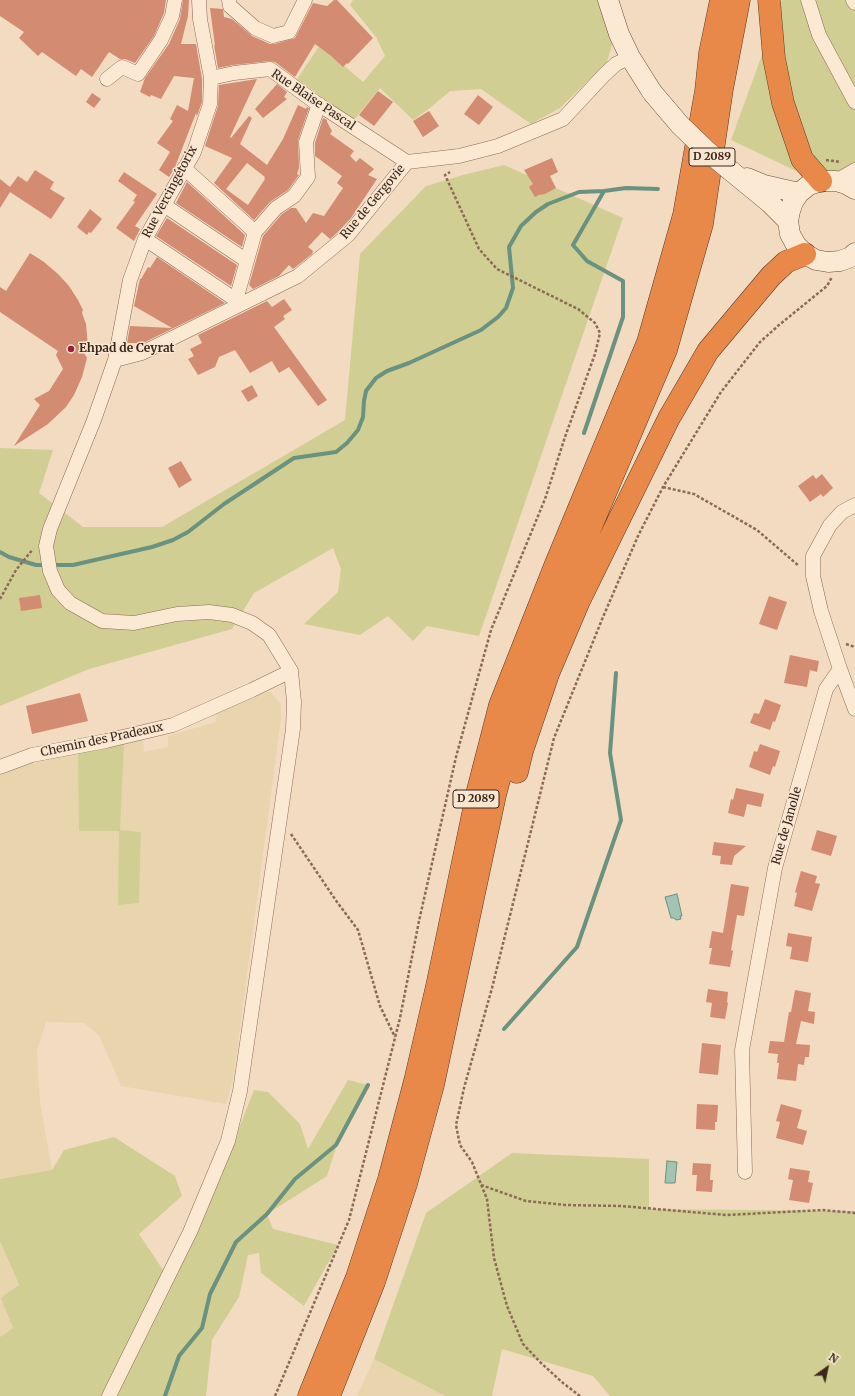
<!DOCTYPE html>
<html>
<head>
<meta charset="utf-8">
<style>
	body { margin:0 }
	#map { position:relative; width:855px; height:1396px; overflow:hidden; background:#f2dbc0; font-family:Merriweather,serif }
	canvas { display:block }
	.north { position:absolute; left:807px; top:1348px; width:40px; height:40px; -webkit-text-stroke:3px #f8e6d0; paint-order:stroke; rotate:33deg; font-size:11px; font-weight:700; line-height:16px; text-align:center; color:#3b261c }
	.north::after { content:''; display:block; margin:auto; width:14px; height:18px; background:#3b261c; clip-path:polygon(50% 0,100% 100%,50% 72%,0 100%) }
</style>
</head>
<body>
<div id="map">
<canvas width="855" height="1396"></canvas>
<div class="north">N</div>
</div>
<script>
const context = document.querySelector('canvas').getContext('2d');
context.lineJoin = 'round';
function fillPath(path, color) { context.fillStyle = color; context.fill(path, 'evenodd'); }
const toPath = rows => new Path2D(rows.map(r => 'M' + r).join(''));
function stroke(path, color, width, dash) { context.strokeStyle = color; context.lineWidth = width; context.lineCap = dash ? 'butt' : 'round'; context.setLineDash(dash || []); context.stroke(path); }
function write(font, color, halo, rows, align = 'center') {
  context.font = font + ' Merriweather,serif'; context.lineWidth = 3; context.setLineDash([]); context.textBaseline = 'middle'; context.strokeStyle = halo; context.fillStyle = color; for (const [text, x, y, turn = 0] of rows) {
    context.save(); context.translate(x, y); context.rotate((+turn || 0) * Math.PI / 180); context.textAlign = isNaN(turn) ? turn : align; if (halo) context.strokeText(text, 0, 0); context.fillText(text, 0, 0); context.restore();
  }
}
fillPath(toPath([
	[270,691,281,705,281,719,233,1080,226,1104,121,1086,99,1035,84,1023,46,1022,37,1051,40,1102,52,1170,0,1179,0,776,32,761,143,739,144,752,168,747,168,736,216,722,217,712],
	[120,831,141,832,139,903],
	[0,1241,19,1286,13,1328,0,1337],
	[374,1359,445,1396,357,1396]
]), '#e8d5ad');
fillPath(toPath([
	[353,0,599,0,613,41,607,62,560,108,531,124,481,89,450,91,430,108,413,120,380,88,354,120,297,79,320,45,363,82,385,56,376,37,350,5],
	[782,0,855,0,855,199,731,140],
	[504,165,623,218,479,636,427,626,413,641,388,616,360,635,304,624,338,592,341,569,333,548,254,593,232,629,89,669,0,706,0,448,53,450,39,493,83,527,162,527,345,420,360,254,426,186,463,175],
	[124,743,120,830,141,832,139,903,118,905,119,831,79,831,78,752],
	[348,1080,368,1085,339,1138,327,1176,267,1214,273,1229,338,1245,304,1306,261,1273,259,1253,248,1255,239,1297,212,1340,206,1396,0,1396,0,1337,13,1328,1,1298,19,1285,0,1241,0,1179,52,1170,64,1150,114,1137,175,1176,182,1196,139,1234,163,1270,215,1189,254,1090,268,1092,300,1124,308,1149],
	[512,1153,649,1159,649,1209,855,1211,855,1396,610,1396,593,1376,502,1349,492,1396,445,1396,374,1359,426,1213]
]), '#d1ce93');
const water = toPath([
	[677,894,682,916,680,916,681,919,676,920,674,918,671,918,665,897,677,894],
	[667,1161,677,1162,675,1183,665,1183,667,1161]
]);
fillPath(water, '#a3c3b5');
stroke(water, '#699281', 1);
stroke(toPath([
	[584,433,623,317,623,281,587,261,573,245,604,191],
	[0,552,9,557,36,565,73,565,152,547,173,540,188,532,224,504,294,458,336,452,347,443,358,430,363,417,364,401,366,391,376,378,387,371,409,363,481,330,498,317,506,308,513,288,509,247,521,226,536,212,548,204,579,192,604,191,626,188,658,189],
	[504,1029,577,947,621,820,610,753,616,673],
	[165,1396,179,1356,202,1328,210,1294,236,1242,267,1214,295,1179,336,1145,368,1085]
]), '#699281', 4);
fillPath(toPath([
	[0,0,166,0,164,13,154,36,135,63,125,59,120,59,109,52,92,77,81,69,76,76,42,52,38,56,19,38,24,32,0,16],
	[183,0,189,0,188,16,181,44,196,44,202,79,202,102,197,116,196,113,175,167,169,177,159,170,170,152,157,143,173,121,170,119,177,105,188,111,194,78,174,76,161,99,151,95,150,97,140,92,145,78,169,44,180,19],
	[334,0,337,0,373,38,348,64,347,63,343,67,330,55,315,44,295,77,275,62,270,61,233,65,218,68,214,45,215,46,210,8,223,9,224,17,232,19,252,36,270,44,275,44,295,38,313,3,327,6],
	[257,79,230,137,231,138,249,116,252,118,240,144,267,165,283,139,298,105,306,109,307,107,309,108,298,140,299,168,297,174,299,175,288,190,270,202,254,220,214,183,232,158,205,146,218,106,219,85],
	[247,163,265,177,264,178,265,179,248,205,226,189],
	[277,84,287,92,284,97,287,99,263,118,255,109],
	[378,91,393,102,374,126,359,115],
	[92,93,101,99,94,108,86,102],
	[478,95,493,107,479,125,464,114],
	[429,111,439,126,423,137,413,121],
	[323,118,327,120,327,122,332,131,330,134,354,151,350,156,356,162,360,158,374,169,368,175,377,179,351,218,338,232,330,239,322,232,308,247,313,251,312,254,293,269,289,265,279,276,253,289,249,285,263,236,282,214,291,208,296,208,306,223,313,213,324,216,343,188,337,183,342,176,315,156,315,143],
	[552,158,558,172,550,176,556,188,545,194,539,195,535,197,529,187,533,184,524,170],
	[35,170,54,182,50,189,65,198,51,219,10,192,0,208,0,179,10,187,18,176,27,182],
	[124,172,157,194,135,226,140,229,134,241,116,228,135,202,133,201,137,195,118,181],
	[187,182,245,235,242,247,176,203],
	[90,209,102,219,91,233,89,232,87,235,77,227],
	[167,218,237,265,231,286,156,236],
	[30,253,44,262,58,274,69,286,78,300,83,310,82,313,86,324,88,346,84,353,87,358,82,377,74,395,66,407,48,424,14,446,40,405,34,399,49,391,63,369,56,355,58,351,0,312,0,287,6,291],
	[157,257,225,303,143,343,127,343,130,326,172,328,134,306,140,279,141,279,148,267,150,268],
	[284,299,292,310,283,316,285,319,274,327,327,400,318,406,289,367,279,373,272,361,250,373,235,350,219,357,215,367,198,375,188,359,194,356,190,349,202,343,198,335,267,301,272,307],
	[252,385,258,396,248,402,241,391],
	[181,461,192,480,179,488,168,468],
	[822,474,833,488,823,497,821,494,810,502,798,486,813,475,816,479],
	[40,595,42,608,21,611,19,598],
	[769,596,787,602,777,630,759,624],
	[790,655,819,661,817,672,810,670,807,687,784,683],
	[80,693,88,721,32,734,26,706],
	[765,699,781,705,775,722,773,721,770,730,750,723,754,713,759,714],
	[760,744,780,751,775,767,773,766,770,775,749,767,754,751,757,752],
	[736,788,764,794,761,807,747,804,744,817,728,813,731,799,733,800],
	[817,830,837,836,831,856,811,850],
	[714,842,746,846,734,856,732,865,720,864,721,856,712,855],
	[801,871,817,876,815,883,820,884,812,911,794,906,797,893,795,892],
	[731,884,749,887,744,916,737,915,731,950,733,951,730,967,709,964,712,948,709,948,712,931,723,933],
	[788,933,812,937,808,962,790,959,792,947,786,946],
	[708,989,728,992,727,1002,728,1003,725,1019,710,1017,712,1003,706,1002],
	[795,990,811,993,808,1011,815,1012,814,1024,801,1021,796,1044,810,1045,809,1057,805,1057,804,1065,798,1064,796,1081,777,1079,779,1063,777,1063,778,1054,768,1053,770,1041,784,1042,789,1012,791,1012],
	[702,1043,721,1045,718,1075,699,1073],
	[697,1104,718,1105,717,1122,715,1122,715,1130,696,1129],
	[781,1104,802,1110,797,1128,807,1131,803,1145,776,1138,780,1122,776,1121],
	[693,1163,711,1164,710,1180,713,1180,712,1192,696,1191,697,1175,692,1175],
	[790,1168,810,1171,808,1182,813,1183,809,1203,789,1200,793,1180,788,1179]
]), '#d38b72');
const street = toPath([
	[229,0,230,6,255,28,273,36,289,32,305,0],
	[808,0,819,35,855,102],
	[853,0,855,3],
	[211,78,234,73,270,69,315,102,407,162],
	[107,79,122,67,138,74,161,40,172,16,175,0],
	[184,168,255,232],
	[836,181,855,170],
	[164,205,247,261],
	[145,239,236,300],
	[234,307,255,232,276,208,294,196,308,177,306,142,319,104],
	[115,360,142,353,298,276,348,235,407,162,459,156,498,146,563,119,604,75,616,64,630,57],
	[840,669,855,709],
	[0,767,32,755,106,741,173,725,252,690,291,671],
	[745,1172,742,1050,775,868,826,689,840,669,821,611,813,576,813,556,830,525,842,512,855,505],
	[109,1396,190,1232,228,1141,240,1091,293,729,294,702,291,671,269,635,252,623,232,615,209,612,177,614,134,623,102,621,70,603,58,590,50,571,46,546,50,529,94,420,115,360,130,280,145,239,194,152,210,104,211,78,200,19,199,0]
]);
const secondary = toPath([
	[608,0,619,34,630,57,652,92],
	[731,171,770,203,788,221],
	[747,178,764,185,799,193],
	[855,189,846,184,836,181,821,181,809,185,799,193,793,202,790,211,788,221,790,234,796,245,805,254,816,260,828,262,840,261,851,257,855,253]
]);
const highway = toPath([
	[769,0,774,58,783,103,802,159,821,181],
	[517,772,522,751,548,674,579,601,669,418,708,351,771,276,786,262,805,254],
	[309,1396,357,1277,389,1179,415,1081,437,986,478,790,500,705,555,566,648,342,684,215,706,91,710,53,721,0],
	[329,1396,374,1282,406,1184,433,1085,495,795,517,711,575,564,666,350,702,224,722,89,739,0]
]);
stroke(street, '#8c6a56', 15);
stroke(secondary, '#6e4b39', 21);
stroke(highway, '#5a392b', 23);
stroke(toPath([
	[826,160,841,162],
	[663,487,694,494,757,530,799,566],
	[0,599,16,570,33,549],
	[846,644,855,647],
	[291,834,337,902,358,930,380,1006,395,1037],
	[481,1185,526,1201,565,1205,621,1206,726,1215,823,1210,855,1213],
	[275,1396,349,1220,400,1018,419,921,456,757,491,630,545,499,565,437,595,354,600,333,595,323,578,309,497,269,479,249,445,175,450,172],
	[580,1396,563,1383,540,1362,523,1344,507,1306,494,1258,487,1199,472,1162,460,1145,456,1125,464,1088,492,988,554,738,603,617,638,536,663,487,721,392,760,342,779,325,827,286,832,277]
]), '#8c6a56', 2.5, [3, 2]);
stroke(street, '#fce9d4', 14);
stroke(secondary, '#fce9d4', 20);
stroke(highway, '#e98949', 22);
const secondaryBridge = toPath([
	[652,92,680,125,707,151,731,171]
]);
stroke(secondaryBridge, '#6e4b39', 21, []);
stroke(secondaryBridge, '#fce9d4', 20);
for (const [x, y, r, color] of [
	[71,349,4,"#a02137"]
]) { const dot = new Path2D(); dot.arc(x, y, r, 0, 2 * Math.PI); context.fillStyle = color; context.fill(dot); stroke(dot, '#f8e6d0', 1.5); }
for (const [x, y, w] of [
	[712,157,46],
	[476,799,46]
]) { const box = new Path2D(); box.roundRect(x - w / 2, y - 9, w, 18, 3); context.fillStyle = '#f8e6d0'; context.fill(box); stroke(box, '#3b261c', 1); }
write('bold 11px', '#3b261c', null, [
	["D 2089",712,157],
	["D 2089",476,799]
]);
write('12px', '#3b261c', '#f8e6d0', [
	["Rue Blaise Pascal",313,100,34],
	["Rue Vercingétorix",170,192,-62],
	["Rue de Gergovie",373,202,-50],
	["Chemin des Pradeaux",102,740,-12],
	["Rue de Janolle",787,826,-74]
]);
write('bold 12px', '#3b261c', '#f8e6d0', [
	["Ehpad de Ceyrat",79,349]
], 'left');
</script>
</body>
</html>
